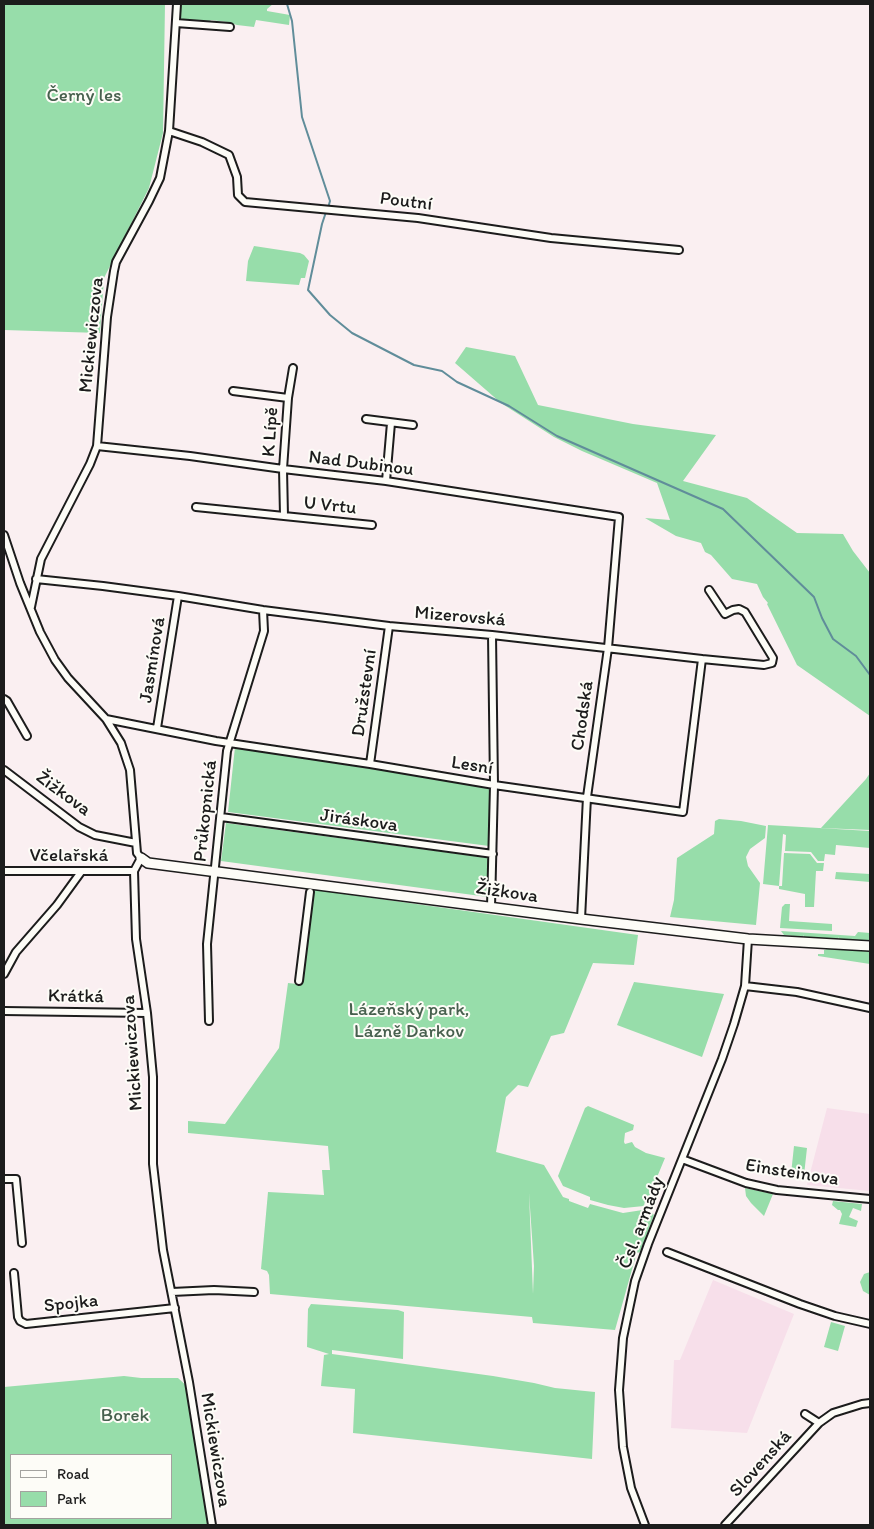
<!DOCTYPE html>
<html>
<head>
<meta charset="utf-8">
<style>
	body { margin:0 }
	#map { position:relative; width:874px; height:1529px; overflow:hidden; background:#faeff1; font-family:Itim,sans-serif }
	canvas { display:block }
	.frame { position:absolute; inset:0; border:5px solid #1c1c1c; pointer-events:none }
	.legend { position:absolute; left:10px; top:1454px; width:162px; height:65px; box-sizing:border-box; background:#fdfcf7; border:1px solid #a3a29f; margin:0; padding:6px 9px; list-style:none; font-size:15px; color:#1c1c1c }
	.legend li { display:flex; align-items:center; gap:10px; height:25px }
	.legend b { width:25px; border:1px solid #a3a29f }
</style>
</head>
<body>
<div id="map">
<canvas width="874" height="1529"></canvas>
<div class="frame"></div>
<ul class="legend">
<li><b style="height:6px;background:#fdfcf7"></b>Road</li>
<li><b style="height:14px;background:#97ddaa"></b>Park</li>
</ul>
</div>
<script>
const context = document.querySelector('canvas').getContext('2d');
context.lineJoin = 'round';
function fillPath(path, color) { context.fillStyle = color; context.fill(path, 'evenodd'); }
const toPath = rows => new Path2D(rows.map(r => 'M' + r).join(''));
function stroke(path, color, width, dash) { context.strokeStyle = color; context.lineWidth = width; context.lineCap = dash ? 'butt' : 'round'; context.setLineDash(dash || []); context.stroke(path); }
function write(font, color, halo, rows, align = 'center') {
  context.font = font + ' Itim,sans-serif'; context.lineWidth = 4; context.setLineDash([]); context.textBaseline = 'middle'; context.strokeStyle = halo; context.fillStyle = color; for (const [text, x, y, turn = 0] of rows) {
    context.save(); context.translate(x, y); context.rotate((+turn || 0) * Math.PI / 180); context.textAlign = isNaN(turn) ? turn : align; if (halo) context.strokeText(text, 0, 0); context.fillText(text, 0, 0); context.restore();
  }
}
fillPath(toPath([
	[827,1108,870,1114,870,1191,807,1185],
	[713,1280,794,1314,747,1433,671,1428,674,1360,680,1360]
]), '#f7dfea');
fillPath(toPath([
	[4,4,165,4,163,133,149,188,104,278,100,333,4,330],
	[181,4,273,4,267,9,267,11,290,15,289,25,256,20,254,27,237,25,227,22,211,20,208,23,181,19,180,17],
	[254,246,300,253,304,255,309,261,305,278,301,278,299,285,246,281,248,261],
	[466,347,515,356,538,405,633,424,716,435,683,481,747,498,797,533,843,534,853,551,870,573,870,716,797,665,767,604,768,603,763,597,757,584,732,579,711,555,705,552,701,543,676,536,645,518,670,520,657,483,582,451,554,437,501,403,455,363],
	[235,747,486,785,491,789,489,846,228,812],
	[870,773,870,830,821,828,866,779],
	[719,819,741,821,766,826,765,838,750,849,746,857,748,866,760,883,756,925,670,917,674,900,677,858,714,834,715,821],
	[226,823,489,858,488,897,221,861],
	[768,825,870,831,870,848,836,845,835,855,825,854,824,861,818,861,811,852,785,851,786,835,783,834,779,886,782,886,784,853,810,854,817,863,824,863,823,871,816,871,814,907,805,907,805,894,779,889,779,886,763,884],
	[836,872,870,874,870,882,835,879],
	[309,889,638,935,634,965,593,963,564,1033,551,1036,528,1087,518,1085,506,1097,496,1152,544,1165,563,1197,569,1199,569,1201,588,1208,590,1204,623,1213,649,1209,654,1215,640,1252,637,1253,635,1259,615,1330,533,1323,532,1317,270,1294,269,1275,267,1271,261,1269,268,1192,324,1195,322,1170,330,1170,328,1146,188,1133,188,1121,225,1124,279,1048,288,983,297,984],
	[529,1193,534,1266,533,1294],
	[785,904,790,904,789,921,832,924,832,931,780,928,782,907],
	[781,931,855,936,858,932,870,933,870,941,839,939,839,937,838,939,804,937,804,935,803,937,784,935],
	[832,948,870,951,870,964,818,956,818,954,824,954,824,950],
	[634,982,724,994,702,1057,617,1025],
	[588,1106,634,1125,633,1130,625,1133,624,1142,625,1144,632,1142,635,1147,646,1153,665,1158,650,1194,650,1200,645,1201,644,1206,624,1208,608,1205,590,1200,590,1197,563,1186,558,1176,585,1108],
	[794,1146,807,1148,804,1175,791,1174],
	[745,1188,773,1194,764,1216,751,1203,746,1196],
	[833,1201,862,1204,861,1211,853,1208,849,1217,858,1221,856,1227,839,1224,842,1214,840,1210,838,1210,832,1205],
	[870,1272,870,1295,863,1291,860,1282,864,1274],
	[311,1304,398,1310,404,1312,403,1359,332,1350,332,1354,493,1376,534,1383,555,1388,595,1392,592,1459,353,1433,355,1389,321,1386,324,1355,329,1354,307,1347,308,1309],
	[831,1322,845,1326,838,1351,824,1347],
	[124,1376,141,1378,178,1378,189,1388,209,1525,4,1525,4,1387],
	[11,1455,171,1455,171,1518,11,1518]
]), '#97ddaa');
stroke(toPath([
	[287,4,292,21,302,117,330,201,328,208],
	[326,212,322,224,308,290,330,315,352,333,414,365,442,371,457,382,509,406,557,436,723,509,814,597,822,618,833,639,856,656,870,675]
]), '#608d9a', 2);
const street = toPath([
	[176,23,230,27],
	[169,131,202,142,229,155,237,177,238,195,245,202,418,218,551,238,679,250],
	[233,391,288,398],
	[366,419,413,425],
	[97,446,190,456,283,469,386,481,619,517,608,648,587,797,581,919],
	[386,481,391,423],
	[196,507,372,525],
	[284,516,283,469,288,398,293,368],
	[4,535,20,583,40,632,55,660,68,678,106,719,121,743,130,770,137,853,141,858,134,871,136,939,147,1013,153,1077,153,1164,163,1250,189,1382,212,1525],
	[36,579,103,586,178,596,263,610,389,626,492,635,702,659,764,665,772,663,773,658,745,612,739,609,733,610,725,614,709,590],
	[31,607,41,559,90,464,97,446,107,317,114,271,116,262,149,201,160,178,169,131,177,4],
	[4,699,7,701,27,736],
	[106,719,216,741,370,764,494,785,683,812,702,659],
	[157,728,178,596],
	[370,764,389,626],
	[4,770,79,827,95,835,136,843],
	[221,817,493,854],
	[4,871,134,871],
	[491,907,494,785,492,635],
	[4,974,16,952,57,905,81,872],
	[299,981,310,892],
	[745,986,797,992,870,1008],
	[4,1011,147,1013],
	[209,1021,207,944,227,751,264,631,263,610],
	[682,1159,746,1183,777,1190,870,1199],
	[4,1179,16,1179,22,1243],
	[667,1252,800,1304,835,1316,870,1324],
	[14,1273,18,1317,20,1321,26,1324,175,1308],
	[172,1292,214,1290,254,1292],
	[805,1414,819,1423],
	[645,1525,631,1488,623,1447,619,1390,623,1338,635,1281,648,1244,722,1059,734,1024,745,986,748,939],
	[725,1525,819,1423,833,1413,862,1404,870,1403]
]);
const secondary = toPath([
	[141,858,148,863,581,919,748,939,870,946]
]);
stroke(street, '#1c1c1c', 10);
stroke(secondary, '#1c1c1c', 12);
stroke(street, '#fdfcf7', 6);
stroke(secondary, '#fdfcf7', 9);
write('19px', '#47604e', '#fdfcf7', [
	["Černý les",84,96],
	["Lázeňský park,",409,1010],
	["Lázně Darkov",409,1032],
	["Borek",125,1416]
]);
write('19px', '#1c1c1c', '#fdfcf7', [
	["Poutní",406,202,7],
	["Mickiewiczova",92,335,-84],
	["K Lípě",271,432,-86],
	["Nad Dubinou",361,464,7],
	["U Vrtu",330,506,6],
	["Mizerovská",460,617,5],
	["Jasmínová",153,660,-81],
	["Družstevní",365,693,-82],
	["Chodská",583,716,-82],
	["Lesní",472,766,9],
	["Žižkova",63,794,36],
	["Průkopnická",206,811,-84],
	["Jiráskova",359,821,8],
	["Včelařská",69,856],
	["Žižkova",507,893,8],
	["Krátká",76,997,1],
	["Mickiewiczova",133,1053,-94],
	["Einsteinova",792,1173,9],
	["Čsl. armády",642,1223,-69],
	["Spojka",71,1304,-6],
	["Mickiewiczova",215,1450,81],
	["Slovenská",761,1464,-48]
]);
</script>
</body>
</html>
